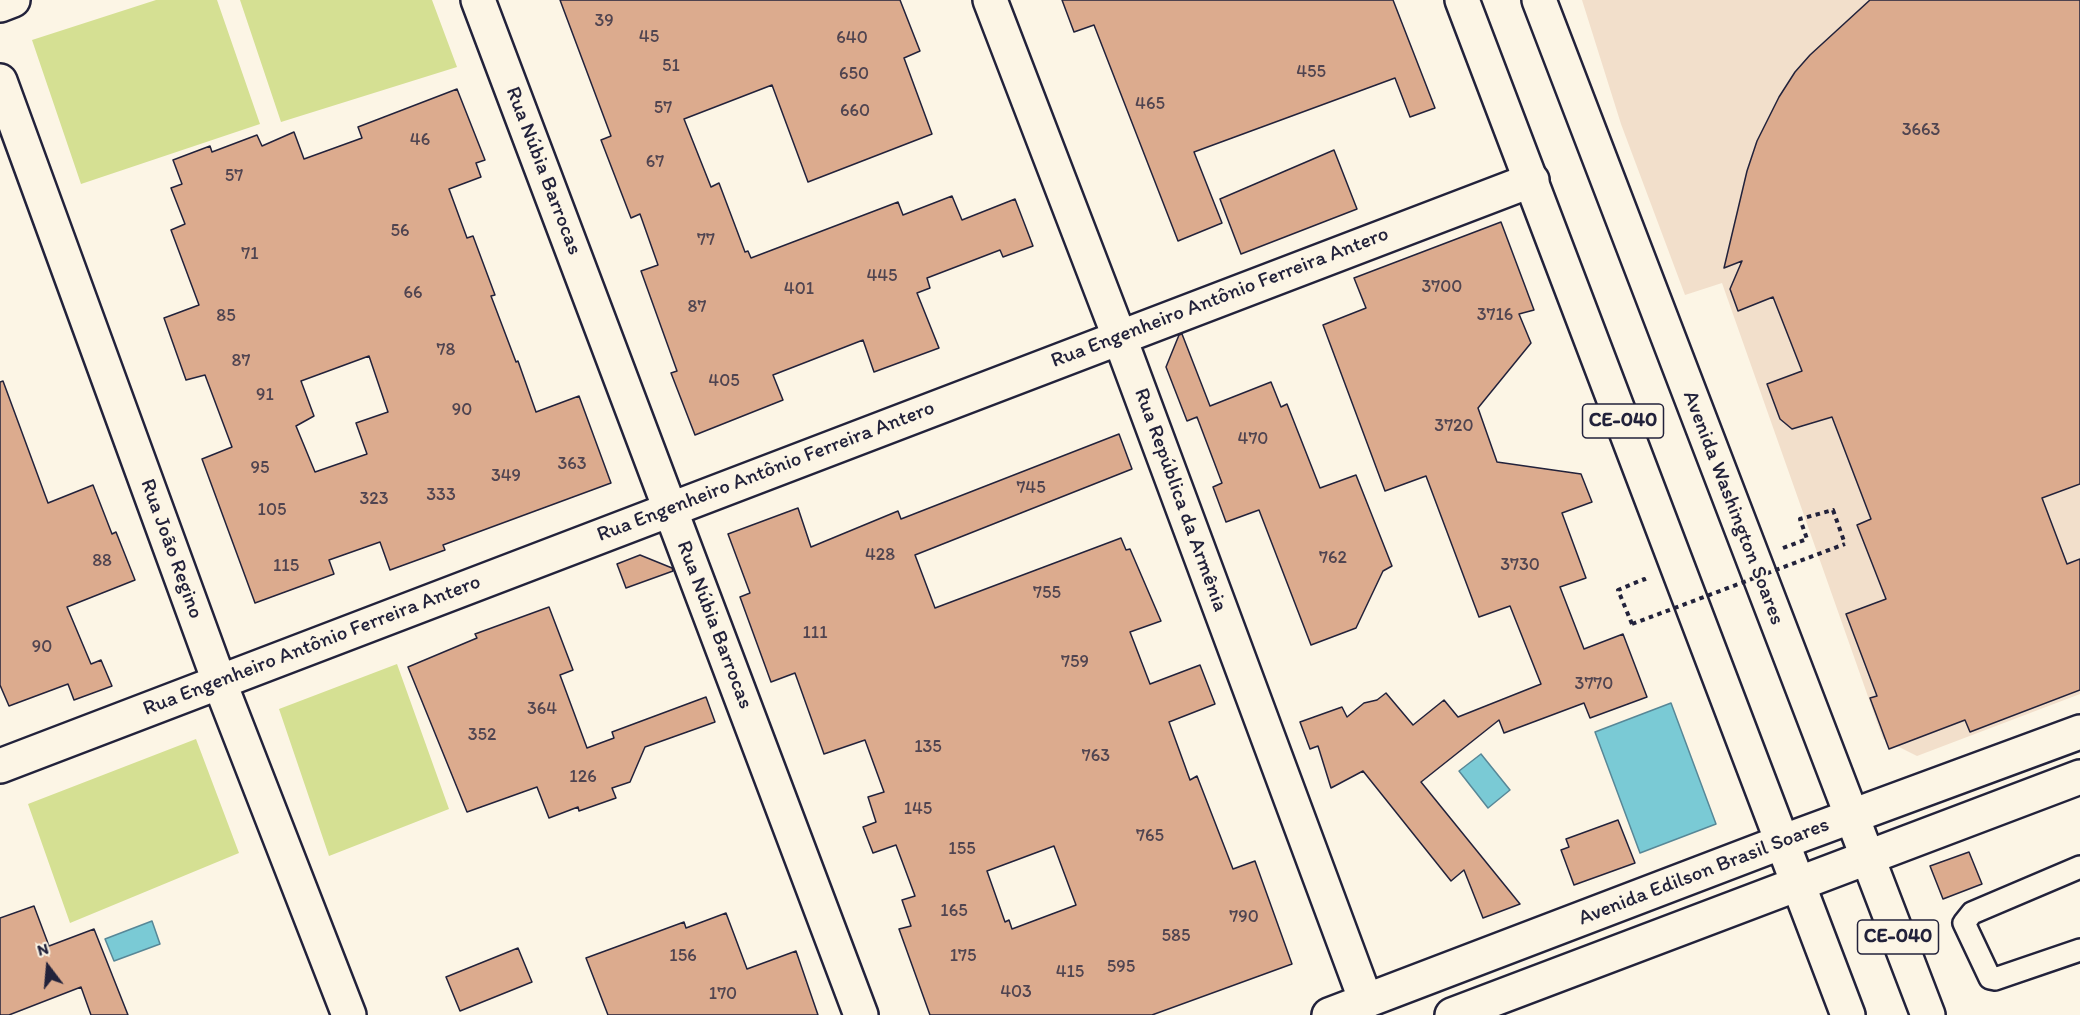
<!DOCTYPE html>
<html>
<head>
<meta charset="utf-8">
<style>
	body { margin:0 }
	#map { position:relative; width:2080px; height:1015px; overflow:hidden; background:#fcf5e5; font-family:Itim,sans-serif }
	canvas { display:block }
	.north { position:absolute; left:18px; top:937px; width:60px; height:60px; -webkit-text-stroke:4px #fcf5e5; paint-order:stroke; rotate:344deg; font-size:16px; font-weight:700; line-height:24px; text-align:center; color:#22223b }
	.north::after { content:''; display:block; margin:auto; width:21px; height:27px; background:#22223b; clip-path:polygon(50% 0,100% 100%,50% 72%,0 100%) }
</style>
</head>
<body>
<div id="map">
<canvas width="2080" height="1015"></canvas>
<div class="north">N</div>
</div>
<script>
const context = document.querySelector('canvas').getContext('2d');
context.lineJoin = 'round';
function fillPath(path, color) { context.fillStyle = color; context.fill(path, 'evenodd'); }
const toPath = rows => new Path2D(rows.map(r => 'M' + r).join(''));
function stroke(path, color, width, dash) { context.strokeStyle = color; context.lineWidth = width; context.lineCap = dash ? 'butt' : 'round'; context.setLineDash(dash || []); context.stroke(path); }
function write(font, color, halo, rows, align = 'center') {
  context.font = font + ' Itim,sans-serif'; context.lineWidth = 4.5; context.setLineDash([]); context.textBaseline = 'middle'; context.strokeStyle = halo; context.fillStyle = color; for (const [text, x, y, turn = 0] of rows) {
    context.save(); context.translate(x, y); context.rotate((+turn || 0) * Math.PI / 180); context.textAlign = isNaN(turn) ? turn : align; if (halo) context.strokeText(text, 0, 0); context.fillText(text, 0, 0); context.restore();
  }
}
fillPath(toPath([
	[1582,0,2080,0,2080,694,1917,756,1883,739,1722,283,1685,295,1621,124]
]), '#f2dfcb');
fillPath(toPath([
	[156,0,217,0,260,124,81,184,32,40],
	[240,0,432,0,457,67,281,122],
	[397,664,449,809,329,856,279,709],
	[196,739,239,853,70,923,28,804]
]), '#d5e093');
const water = toPath([
	[1671,703,1716,824,1640,853,1595,732,1671,703],
	[1481,754,1510,790,1488,808,1459,771,1481,754],
	[152,921,160,944,114,961,105,939,152,921]
]);
fillPath(water, '#7acad5');
stroke(water, '#578797', 1.5);
const building = toPath([
	[560,0,900,0,920,51,904,58,932,134,808,182,772,85,684,119,711,187,719,183,745,252,748,251,751,258,898,202,903,215,952,196,962,220,1015,199,1033,246,1003,257,1000,250,927,278,930,288,917,293,939,348,874,372,863,340,773,375,783,400,695,435,671,373,677,371,641,271,658,265,640,214,631,218,601,140,611,136,560,0],
	[1062,0,1393,0,1435,108,1410,117,1395,78,1194,152,1222,223,1178,241,1094,25,1074,32,1062,0],
	[1870,0,2080,0,2080,484,2042,498,2067,564,2080,559,2080,690,1970,732,1965,720,1889,749,1870,698,1877,696,1846,614,1886,599,1857,525,1871,519,1832,417,1792,429,1780,419,1767,384,1802,371,1773,297,1738,311,1730,289,1742,261,1724,268,1747,171,1757,141,1779,97,1795,72,1810,55,1870,0],
	[457,89,485,160,476,163,481,177,449,189,467,238,473,236,495,295,491,296,516,362,518,361,536,412,579,396,611,483,443,545,445,550,390,570,380,542,329,560,334,574,255,603,202,459,232,447,205,375,186,380,164,318,199,305,171,230,185,224,171,188,182,184,173,160,210,146,212,152,257,135,262,146,294,132,304,159,362,138,358,127,457,89],
	[369,356,388,412,356,423,367,454,315,472,296,426,314,416,301,381,369,356],
	[1334,150,1357,209,1241,254,1220,199,1334,150],
	[1501,222,1534,310,1519,314,1531,343,1478,408,1497,462,1581,474,1592,502,1562,513,1586,578,1560,587,1584,649,1623,634,1647,697,1590,718,1584,703,1504,733,1499,720,1421,782,1520,904,1483,918,1464,870,1451,881,1363,771,1331,788,1318,746,1310,749,1300,722,1342,707,1347,717,1364,703,1377,700,1386,693,1413,725,1444,700,1458,717,1541,684,1510,606,1479,617,1426,476,1385,491,1323,325,1366,308,1354,278,1501,222],
	[1182,334,1210,406,1271,382,1281,407,1287,404,1320,488,1356,475,1392,566,1383,571,1356,628,1311,645,1259,510,1226,522,1213,487,1222,483,1197,417,1187,421,1166,367,1179,335,1182,334],
	[3,381,48,503,93,485,112,534,116,532,135,580,67,607,91,664,101,660,112,686,74,700,68,684,9,706,0,685,0,382,3,381],
	[1119,434,1132,469,915,555,935,608,1121,538,1126,550,1130,549,1161,621,1130,632,1150,684,1200,665,1215,704,1169,722,1190,780,1197,776,1233,869,1255,861,1292,964,1152,1015,930,1015,899,929,911,926,902,900,915,896,896,845,873,853,863,827,876,822,868,797,884,792,865,740,824,754,795,673,771,682,740,597,750,593,728,534,798,508,811,547,898,511,901,519,1119,434],
	[1054,846,1076,905,1012,929,1009,920,1005,922,987,871,1054,846],
	[640,555,672,568,673,571,626,588,617,564,640,555],
	[549,607,573,670,560,675,587,748,614,738,612,732,706,697,715,722,645,747,630,782,612,788,616,798,579,811,578,807,549,818,537,787,467,812,408,667,477,638,475,634,549,607],
	[1618,820,1635,863,1574,885,1561,850,1569,847,1566,839,1618,820],
	[1969,852,1982,884,1943,899,1930,866,1969,852],
	[34,906,49,946,94,929,128,1015,91,1015,81,987,9,1015,0,1015,0,918,34,906],
	[726,913,747,969,796,951,818,1015,608,1015,586,958,684,922,686,928,726,913],
	[518,948,532,982,460,1011,446,977,518,948]
]);
fillPath(building, '#dcab8e');
stroke(building, '#22223b', 1.5);
const service = toPath([
	[2080,867,1972,913,1964,923,1990,978,1995,979,2080,950]
]);
const minor = toPath([
	[478,0,861,1015],
	[990,0,1119,336,1366,1001],
	[0,81,219,681,349,1015],
	[0,766,1532,180]
]);
const tertiary = toPath([
	[0,5,13,0]
]);
const secondary = toPath([
	[1329,1015,1782,842,2080,732],
	[1452,1015,2080,777]
]);
const trunk = toPath([
	[1462,0,1848,1015],
	[1539,0,1928,1015]
]);
stroke(service, '#22223b', 26);
stroke(minor, '#22223b', 38);
stroke(tertiary, '#22223b', 38);
stroke(secondary, '#22223b', 38);
stroke(trunk, '#22223b', 38);
stroke(toPath([
	[1783,548,1807,539,1800,519,1833,510,1845,544],
	[1632,624,1618,590,1644,579,1645,582]
]), '#22223b', 4, [4.5, 4.5]);
stroke(service, '#fcf5e5', 21);
stroke(minor, '#fcf5e5', 33);
stroke(tertiary, '#fcf5e5', 33);
stroke(secondary, '#fcf5e5', 33);
stroke(trunk, '#fcf5e5', 33);
stroke(toPath([
	[1632,624,1845,544]
]), '#22223b', 4, [4.5, 4.5]);
write('18px', '#504450', null, [
	["39",604,21],
	["45",649,37],
	["640",852,38],
	["51",671,66],
	["455",1311,72],
	["650",854,74],
	["465",1150,104],
	["57",663,108],
	["660",855,111],
	["3663",1921,130],
	["46",420,140],
	["67",655,162],
	["57",234,176],
	["56",400,231],
	["77",706,240],
	["71",250,254],
	["445",882,276],
	["3700",1442,287],
	["401",799,289],
	["66",413,293],
	["87",697,307],
	["3716",1495,315],
	["85",226,316],
	["78",446,350],
	["87",241,361],
	["405",724,381],
	["91",265,395],
	["90",462,410],
	["3720",1454,426],
	["470",1253,439],
	["363",572,464],
	["95",260,468],
	["349",506,476],
	["745",1031,488],
	["333",441,495],
	["323",374,499],
	["105",272,510],
	["428",880,555],
	["762",1333,558],
	["88",102,561],
	["3730",1520,565],
	["115",286,566],
	["755",1047,593],
	["111",815,633],
	["90",42,647],
	["759",1075,662],
	["3770",1594,684],
	["364",542,709],
	["352",482,735],
	["135",928,747],
	["763",1096,756],
	["126",583,777],
	["145",918,809],
	["765",1150,836],
	["155",962,849],
	["165",954,911],
	["790",1244,917],
	["585",1176,936],
	["156",683,956],
	["175",963,956],
	["595",1121,967],
	["415",1070,972],
	["403",1016,992],
	["170",723,994]
]);
for (const [x, y, w] of [
	[1623,421,81],
	[1898,937,81]
]) { const box = new Path2D(); box.roundRect(x - w / 2, y - 17, w, 34, 4.5); context.fillStyle = '#fcf5e5'; context.fill(box); stroke(box, '#22223b', 1.5); }
write('bold 20px', '#22223b', null, [
	["CE-040",1623,421],
	["CE-040",1898,937]
]);
write('21px', '#22223b', '#fcf5e5', [
	["Rua Núbia Barrocas",543,171,69],
	["Rua Engenheiro Antônio Ferreira Antero",1220,298,-21],
	["Rua Engenheiro Antônio Ferreira Antero",766,472,-21],
	["Rua República da Armênia",1180,500,70],
	["Avenida Washington Soares",1733,508,69],
	["Rua João Regino",171,549,70],
	["Rua Núbia Barrocas",714,625,69],
	["Rua Engenheiro Antônio Ferreira Antero",312,646,-21],
	["Avenida Edilson Brasil Soares",1704,872,-21]
]);
</script>
</body>
</html>
